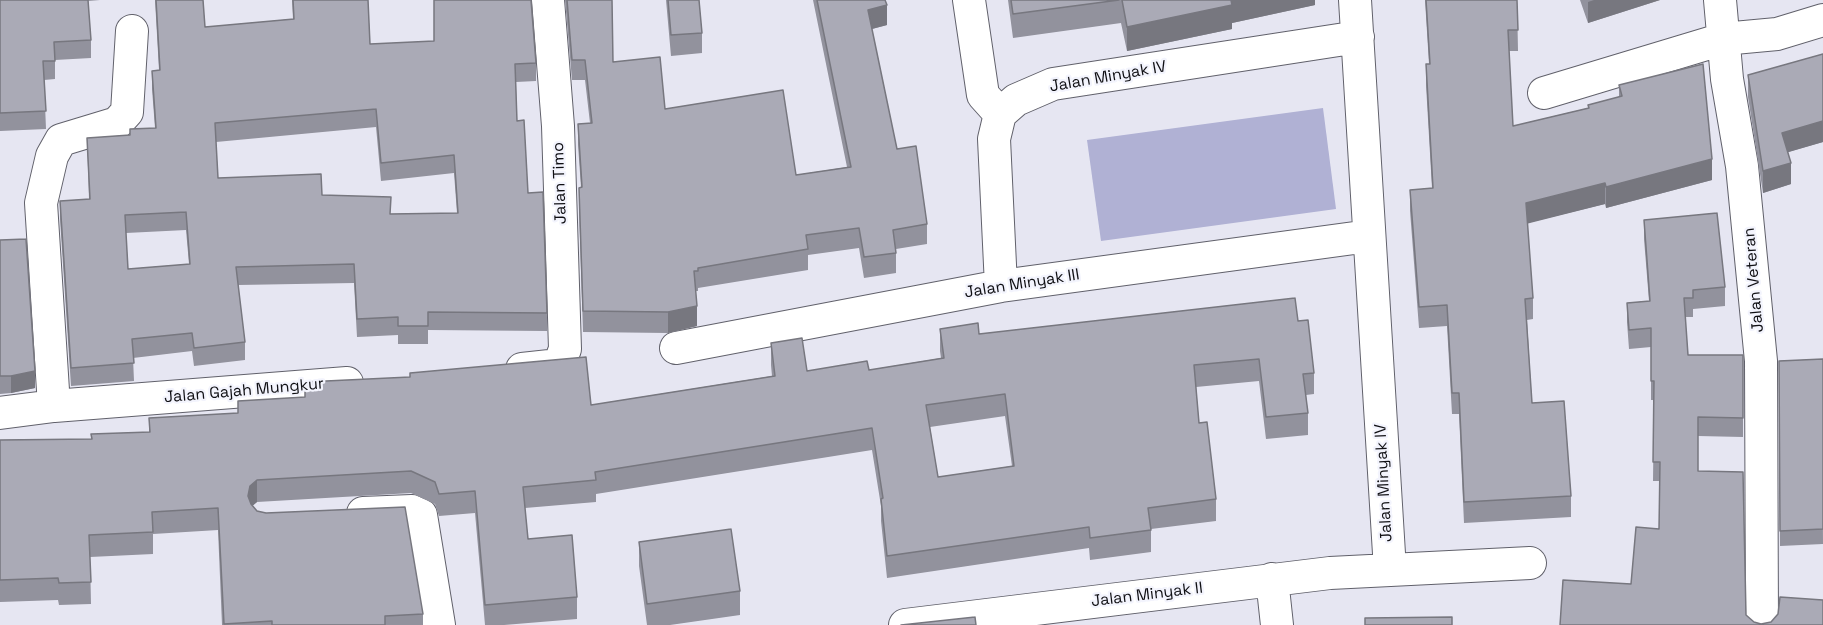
<!DOCTYPE html>
<html>
<head>
<meta charset="utf-8">
<style>
	body { margin:0 }
	canvas { display:block; background:#e6e6f2 }
</style>
</head>
<body>
<canvas width="1823" height="625"></canvas>
<script>
const context = document.querySelector('canvas').getContext('2d');
context.lineJoin = 'round';
function fillPath(path, color) { context.fillStyle = color; context.fill(path, 'evenodd'); }
const toPath = rows => new Path2D(rows.map(r => 'M' + r).join(''));
function stroke(path, color, width, dash) { context.strokeStyle = color; context.lineWidth = width; context.lineCap = dash ? 'butt' : 'round'; context.setLineDash(dash || []); context.stroke(path); }
function write(font, color, halo, rows, align = 'center') {
  context.font = font + ' "Space Grotesk",sans-serif'; context.lineWidth = 4.5; context.setLineDash([]); context.textBaseline = 'middle'; context.strokeStyle = halo; context.fillStyle = color; for (const [text, x, y, turn = 0] of rows) {
    context.save(); context.translate(x, y); context.rotate((+turn || 0) * Math.PI / 180); context.textAlign = isNaN(turn) ? turn : align; if (halo) context.strokeText(text, 0, 0); context.fillText(text, 0, 0); context.restore();
  }
}
fillPath(toPath([
	[1323,108,1336,209,1101,241,1087,140]
]), '#b0b1d4');
const street = toPath([
	[969,0,983,95,1000,114],
	[1355,0,1390,570],
	[1720,0,1727,79,1742,166,1761,361,1762,625],
	[1544,93,1723,39,1777,34,1823,20],
	[1001,286,994,139,1000,114,1016,100,1053,84,1358,37],
	[676,348,1001,286,1369,236],
	[522,369,559,365,565,349,558,126,548,0],
	[54,406,41,203,52,156,61,140,117,123,127,112,132,31],
	[0,413,54,406,347,383],
	[363,513,412,511,421,515,439,625],
	[1272,579,1277,625],
	[905,625,1330,573,1530,563]
]);
stroke(street, '#61616b', 34);
stroke(street, '#fff', 32);
fillPath(toPath([
	[0,0,100,0,88,1,91,40,91,58,55,60,55,79,44,80,46,129,0,131],
	[155,0,203,0,205,27,293,19,292,0,368,0,370,44,536,63,536,81,516,82,517,121,547,313,547,331,428,330,428,344,398,344,398,335,357,337,354,283,238,285,245,342,245,360,194,366,192,351,133,358,134,381,71,386,60,219,60,201,89,199,87,138,130,135,155,128,152,89,152,71,159,70],
	[376,127,381,181,454,173,457,213,391,214,322,195,218,178,216,142],
	[186,230,189,264,128,269,126,233],
	[565,0,612,0,613,62,665,109,796,175,847,167,813,0,885,0,887,25,872,29,897,149,927,224,927,244,896,249,896,273,864,278,859,248,808,255,808,270,698,288,698,291,695,291,697,326,668,333,583,332,579,208,579,188,581,187,578,145,578,124,590,123,585,80,572,80],
	[666,0,699,0,702,33,702,53,671,56],
	[1008,0,1315,0,1315,5,1232,23,1232,29,1127,51,1121,23,1013,38],
	[1425,0,1517,0,1518,51,1509,51,1513,126,1588,108,1588,105,1619,97,1619,85,1712,180,1606,208,1605,204,1527,223,1533,298,1533,319,1527,320,1532,403,1571,496,1571,517,1464,523,1459,414,1452,414,1447,326,1419,328,1410,211,1410,190,1432,188,1426,85,1426,64,1429,64],
	[1580,0,1660,0,1588,23],
	[1823,54,1823,142,1788,152,1791,184,1763,193,1748,97,1748,75],
	[1644,220,1725,287,1725,306,1693,309,1693,317,1685,317,1688,355,1743,355,1743,437,1698,436,1698,471,1746,615,1754,622,1761,624,1823,625,1560,625,1631,584,1659,529,1660,481,1653,481,1654,400,1651,400,1651,347,1629,349,1627,322,1627,303,1649,301,1644,239],
	[0,240,35,388,11,393,0,394],
	[1298,321,1314,373,1314,394,1306,395,1308,413,1308,435,1266,439,1259,381,1196,387,1199,423,1216,499,1216,521,1151,529,1151,552,1090,560,1089,548,887,578,881,521,881,506,872,450,596,494,596,502,525,508,528,539,577,597,577,619,504,625,485,625,475,513,439,516,435,504,411,493,257,502,252,506,257,511,423,614,423,625,222,625,218,530,153,534,153,554,90,557,91,604,59,605,58,600,0,602,0,440,91,439,149,432,149,418,238,413,238,401,305,397,305,382,591,405,772,376,771,365,771,343,807,371,869,370,941,358,940,351,940,329,979,334],
	[1005,416,1012,466,938,477,930,427],
	[1822,348,1823,544,1780,546,1779,361,1822,359],
	[639,542,740,591,740,615,670,625,647,625,639,566]
]), '#92929d');
fillPath(toPath([
	[1230,0,1315,0,1315,5,1232,23,1232,29,1127,51,1127,27],
	[1594,0,1660,0,1588,23,1588,2],
	[887,5,887,25,868,30,868,10],
	[1823,121,1823,142,1782,154,1782,133],
	[1712,159,1712,180,1606,208,1606,187],
	[1791,163,1791,184,1763,193,1763,171],
	[1605,183,1605,204,1526,224,1526,203],
	[697,306,697,326,668,333,668,312],
	[35,371,35,388,11,393,11,376],
	[257,480,257,502,250,508,248,496,250,486]
]), '#77777f');
const building = toPath([
	[0,0,88,0,91,40,54,42,55,61,43,61,46,111,0,113,0,0],
	[156,0,203,0,205,27,294,19,293,0,368,0,370,44,434,41,434,0,531,0,536,63,515,64,517,121,524,120,528,193,543,192,547,313,428,312,428,326,398,326,398,317,357,319,354,264,236,267,245,342,194,348,192,333,132,339,134,363,71,368,60,201,90,199,87,138,130,135,130,129,156,128,152,71,160,70,156,0],
	[376,109,381,163,454,155,458,213,390,214,391,197,322,195,321,174,218,178,215,123,376,109],
	[186,212,190,264,128,269,125,215,186,212],
	[567,0,612,0,613,62,660,57,665,109,783,90,796,175,851,167,817,0,885,0,887,5,868,10,897,149,916,146,927,224,893,230,896,253,864,257,859,228,806,235,808,249,698,268,698,271,694,271,697,306,668,312,583,311,579,188,582,187,578,124,592,123,585,60,572,60,567,0],
	[668,0,699,0,702,33,671,35,668,0],
	[1011,0,1119,0,1013,14,1011,0],
	[1122,0,1231,0,1232,5,1127,27,1122,0],
	[1426,0,1517,0,1518,30,1508,30,1513,126,1589,108,1588,105,1622,96,1619,85,1703,64,1712,159,1606,187,1605,183,1526,203,1533,298,1525,299,1532,403,1564,401,1571,496,1464,502,1459,393,1452,393,1447,305,1419,307,1410,190,1433,188,1426,64,1430,64,1426,0],
	[1823,54,1823,121,1782,133,1791,163,1763,171,1748,75,1823,54],
	[1717,213,1725,287,1693,290,1693,298,1684,298,1688,355,1743,355,1743,418,1698,417,1698,471,1743,472,1746,615,1754,622,1761,624,1771,622,1778,614,1780,597,1823,600,1823,625,1560,625,1563,580,1631,584,1636,527,1659,529,1660,462,1653,462,1654,381,1651,381,1651,328,1629,330,1627,303,1650,301,1644,220,1717,213],
	[26,239,35,371,11,376,0,376,0,240,26,239],
	[1295,298,1298,321,1308,320,1314,373,1303,374,1308,413,1266,417,1259,359,1194,365,1199,423,1207,422,1216,499,1148,508,1151,530,1090,538,1089,527,887,556,881,499,883,498,872,428,595,472,596,480,523,487,528,539,572,535,577,597,485,605,475,491,439,494,435,482,411,471,257,480,250,486,248,496,251,504,257,511,266,513,405,507,423,614,385,616,385,625,272,625,272,621,224,624,218,508,152,512,153,532,89,535,91,582,59,583,58,578,0,580,0,440,92,439,91,434,150,432,149,418,238,413,238,401,305,397,305,382,410,377,410,373,586,357,591,405,775,376,771,343,802,338,807,371,867,361,869,370,944,358,940,329,978,323,979,334,1295,298],
	[1005,394,1014,466,938,477,926,405,1005,394],
	[1823,359,1823,529,1780,531,1779,361,1823,359],
	[731,529,740,591,647,604,639,542,731,529],
	[975,617,976,625,901,625,975,617],
	[1452,617,1452,625,1365,625,1365,618,1452,617]
]);
fillPath(building, '#aaaab6');
stroke(building, '#77777f', 1.5);
write('16px', '#0f0f13', '#f3f4fd', [
	["Jalan Minyak IV",1108,77,-10],
	["Jalan Timo",560,183,-92],
	["Jalan Veteran",1754,280,-95],
	["Jalan Minyak III",1022,284,-9],
	["Jalan Gajah Mungkur",244,391,-5],
	["Jalan Minyak IV",1384,483,-93],
	["Jalan Minyak II",1147,595,-7]
]);
</script>
</body>
</html>
